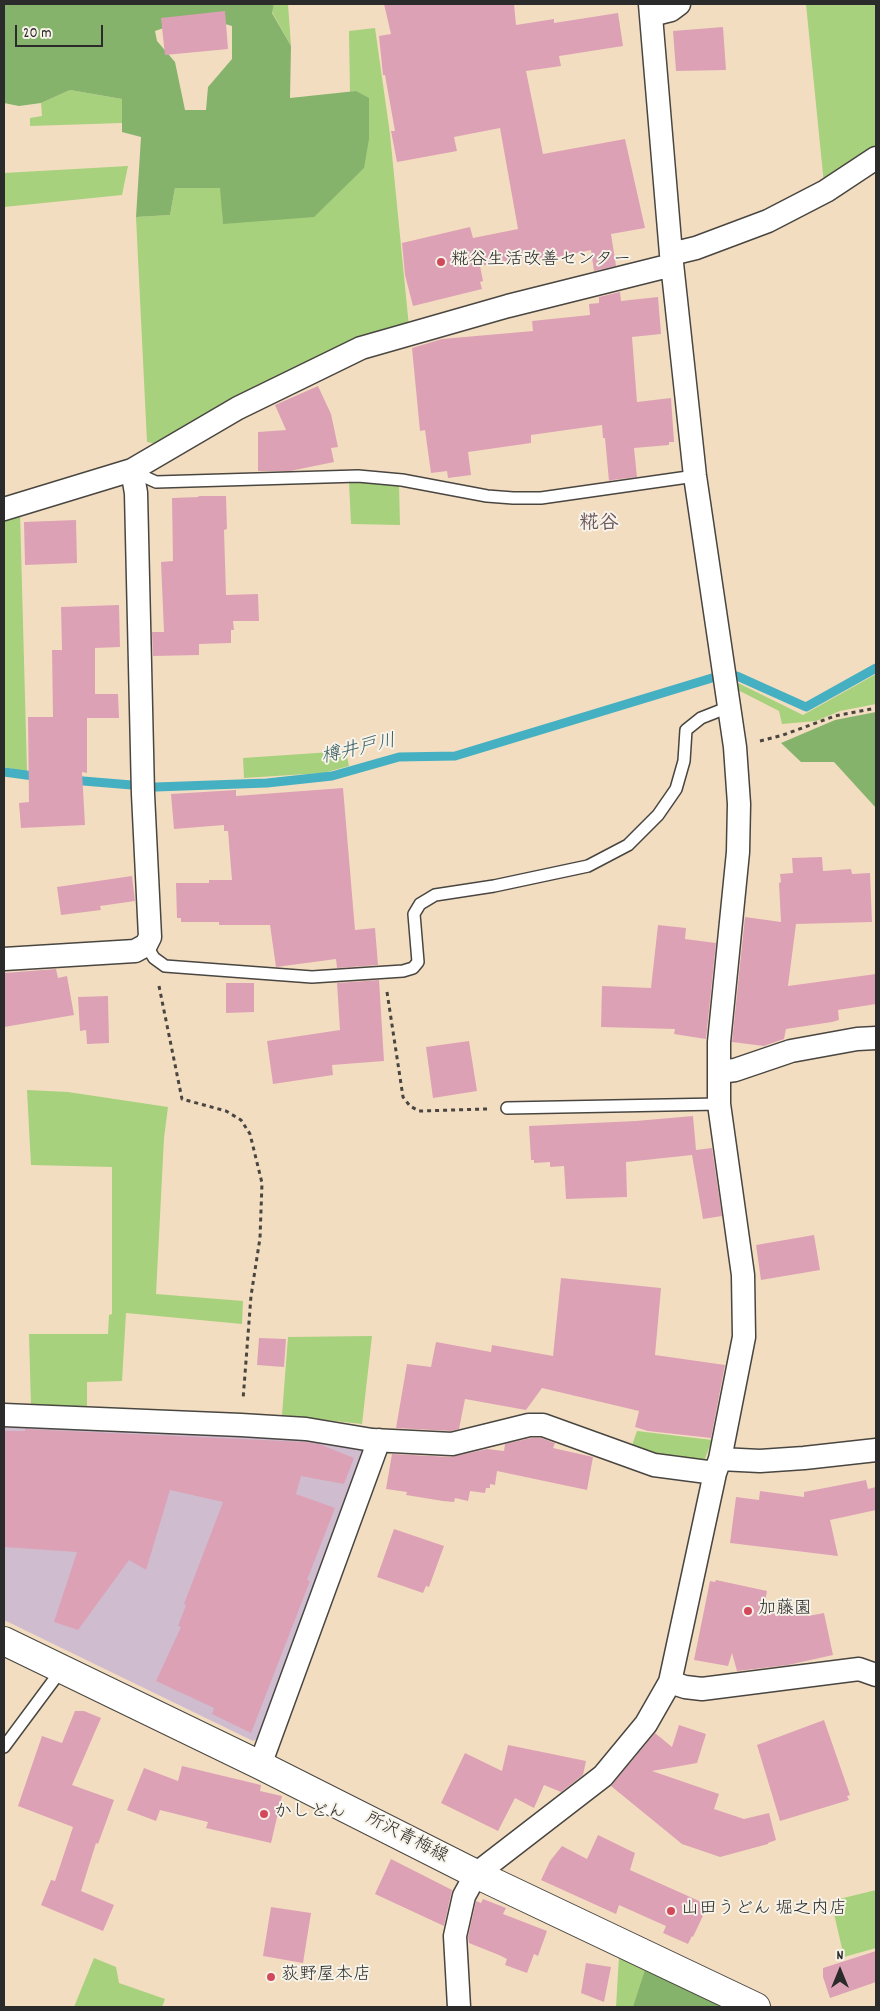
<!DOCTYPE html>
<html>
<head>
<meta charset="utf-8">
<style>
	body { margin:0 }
	#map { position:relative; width:880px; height:2011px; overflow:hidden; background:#f3ddc0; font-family:Dekko,sans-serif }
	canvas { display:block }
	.frame { position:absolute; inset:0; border:5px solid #2b2b2b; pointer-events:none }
	.north { position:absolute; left:815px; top:1946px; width:50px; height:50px; -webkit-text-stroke:4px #f7f3e8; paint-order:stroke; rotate:0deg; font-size:14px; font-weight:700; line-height:20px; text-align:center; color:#2b2b2b }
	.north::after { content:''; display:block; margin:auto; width:18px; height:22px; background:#2b2b2b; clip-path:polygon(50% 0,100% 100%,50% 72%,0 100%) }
	.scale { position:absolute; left:15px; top:25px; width:88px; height:22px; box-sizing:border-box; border:2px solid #2b2b2b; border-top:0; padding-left:6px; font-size:15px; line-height:18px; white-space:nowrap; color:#2b2b2b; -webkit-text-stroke:4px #f7f3e8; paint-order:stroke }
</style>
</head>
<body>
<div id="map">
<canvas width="880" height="2011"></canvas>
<div class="frame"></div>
<div class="north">N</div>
<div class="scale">20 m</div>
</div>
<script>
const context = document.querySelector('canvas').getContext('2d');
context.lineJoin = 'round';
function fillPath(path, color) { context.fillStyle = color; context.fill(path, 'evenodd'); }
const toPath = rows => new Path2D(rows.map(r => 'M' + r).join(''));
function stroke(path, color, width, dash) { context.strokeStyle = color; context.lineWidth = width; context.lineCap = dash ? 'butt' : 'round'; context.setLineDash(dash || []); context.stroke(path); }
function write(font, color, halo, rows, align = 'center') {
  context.font = font + ' Dekko,"Klee One",sans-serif'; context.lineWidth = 4; context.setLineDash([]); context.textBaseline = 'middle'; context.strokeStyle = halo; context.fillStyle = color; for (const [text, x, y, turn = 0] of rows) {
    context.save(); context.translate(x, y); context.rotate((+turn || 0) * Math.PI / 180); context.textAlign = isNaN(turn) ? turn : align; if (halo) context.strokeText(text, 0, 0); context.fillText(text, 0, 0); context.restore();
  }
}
fillPath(toPath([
	[4,1421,358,1440,370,1452,263,1736,253,1741,4,1620]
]), '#cfbdcf');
fillPath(toPath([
	[274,4,288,4,291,46,272,12],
	[806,4,876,4,876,146,824,184],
	[375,28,390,134,409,327,162,445,147,442,136,217,170,215,175,188,221,188,223,224,356,91,350,92,349,31],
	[70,90,122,99,122,123,30,126,30,118,42,116,41,103],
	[128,166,122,195,4,207,4,173],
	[349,482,399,485,400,525,351,524],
	[20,512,27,772,4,767,4,517],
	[876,674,876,704,840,711,816,721,782,724,779,711,736,689,734,681,803,715],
	[346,751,349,766,323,773,244,778,243,758],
	[27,1090,68,1092,168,1107,164,1138,156,1294,243,1301,242,1324,126,1313,122,1381,87,1382,87,1406,31,1406,29,1334,108,1334,109,1315,112,1314,112,1167,31,1165],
	[372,1336,362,1424,282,1415,288,1337],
	[637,1431,712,1440,703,1464,630,1451],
	[876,1890,876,1948,844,1957,831,1901],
	[619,1957,723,2007,616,2007],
	[94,1958,116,1967,119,1983,165,1999,162,2007,74,2007]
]), '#a7d17c');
fillPath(toPath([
	[4,4,274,4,272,13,291,46,290,98,356,91,369,98,369,139,364,168,314,217,223,224,220,188,175,188,170,215,136,217,141,137,122,132,122,99,70,90,41,103,19,106,4,103],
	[198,16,232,26,232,59,208,87,206,110,185,110,175,62,157,41,155,31],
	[876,712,876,808,834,762,801,762,781,743,835,720],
	[645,1970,718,2003,717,2007,633,2007]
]), '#85b36c');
stroke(toPath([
	[737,676,806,707,876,668],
	[4,772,41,777],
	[71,780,156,787,267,783,332,776,399,757,455,756,712,678]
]), '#44b0c2', 9);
fillPath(toPath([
	[384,4,514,4,516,25,554,19,554,23,618,13,623,46,559,56,561,66,526,71,543,154,625,139,645,228,611,234,616,266,594,271,591,250,540,261,539,255,480,266,483,281,480,282,482,289,413,306,405,275,402,243,470,227,473,238,518,229,500,128,454,137,457,151,397,162,391,131,395,131,385,75,383,75,379,36,391,34],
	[225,11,228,49,165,55,161,18],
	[723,27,726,70,676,71,673,31],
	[620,292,621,301,658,297,661,334,632,337,637,402,671,398,674,442,669,442,669,445,634,448,637,477,612,480,609,481,605,438,603,438,602,425,531,435,531,443,468,452,471,475,448,478,447,471,431,473,425,430,420,431,412,348,442,339,533,331,532,321,590,315,589,304,599,303,599,297],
	[318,386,331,414,338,447,331,448,334,462,290,471,258,471,258,432,286,430,275,405],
	[198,496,226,496,227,529,224,530,226,595,258,594,259,621,233,621,234,630,231,630,231,643,199,644,199,655,153,656,152,632,164,632,161,562,173,561,172,498,199,497],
	[76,520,77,563,25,565,24,522],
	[119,605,120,647,95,648,95,694,118,694,119,718,87,718,87,773,82,772,85,825,21,828,19,803,29,802,28,717,53,717,52,650,62,650,61,607],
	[343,788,355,930,375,928,378,965,337,968,336,959,276,967,270,925,219,925,219,922,181,922,181,918,177,918,176,883,209,883,209,880,232,880,228,831,224,831,224,825,174,829,171,794,236,790,236,796],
	[822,857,823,871,851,869,852,874,870,873,872,922,796,924,788,986,876,974,876,1004,838,1010,839,1020,832,1022,786,1029,784,1039,764,1046,732,1042,745,917,781,922,779,883,781,882,780,874,793,873,792,858],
	[132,876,135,901,100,906,101,910,61,915,57,887],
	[658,925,686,928,685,939,716,943,706,1039,674,1034,675,1029,601,1027,602,986,651,988],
	[56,969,58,978,67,976,74,1015,4,1027,4,973],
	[379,980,384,1061,332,1065,333,1075,273,1084,267,1041,340,1030,337,983],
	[226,983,254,983,254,1012,226,1013],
	[108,996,109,1043,87,1044,86,1030,80,1031,78,997],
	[469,1041,477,1091,433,1098,426,1047],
	[693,1116,696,1150,712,1148,722,1216,703,1219,692,1155,626,1162,627,1197,566,1199,564,1166,550,1167,550,1162,534,1163,534,1160,531,1160,529,1126,636,1121],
	[814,1235,820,1270,761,1280,756,1245],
	[561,1278,661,1288,655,1355,725,1365,711,1438,648,1431,635,1427,639,1411,542,1388,526,1410,465,1399,459,1429,451,1431,396,1428,407,1364,431,1367,436,1342,491,1352,492,1345,553,1356],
	[259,1338,286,1339,284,1367,257,1365],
	[25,1429,305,1442,319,1444,354,1458,344,1484,301,1476,296,1494,335,1508,307,1580,310,1581,251,1733,212,1714,214,1708,156,1681,181,1627,178,1626,186,1605,184,1604,223,1502,170,1490,146,1570,129,1560,78,1630,54,1622,77,1552,4,1547,4,1431,25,1431],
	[531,1438,541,1438,555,1443,553,1448,593,1457,587,1490,497,1471,495,1485,490,1484,490,1488,486,1488,485,1493,470,1491,468,1501,455,1498,454,1502,443,1501,406,1495,407,1492,386,1489,392,1454,451,1457,487,1449,504,1451,505,1444],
	[866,1480,868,1489,876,1487,876,1510,830,1520,838,1556,730,1543,736,1497,759,1500,760,1491,804,1497,804,1492],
	[394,1529,444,1546,429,1587,426,1586,423,1593,377,1577],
	[716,1580,767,1591,763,1613,805,1606,808,1616,824,1613,833,1655,788,1665,737,1671,732,1653,728,1666,694,1660,710,1581,715,1582],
	[75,1711,84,1711,101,1718,72,1785,114,1800,98,1844,96,1843,81,1891,114,1905,103,1931,41,1905,51,1880,55,1881,73,1827,18,1806,42,1736,62,1743],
	[824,1720,850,1795,847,1796,849,1800,780,1821,757,1745],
	[679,1725,706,1734,697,1763,652,1771,719,1794,714,1809,744,1819,769,1813,776,1840,768,1843,768,1844,720,1857,682,1844,611,1786,655,1733,672,1747],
	[508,1745,586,1761,583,1775,561,1792,544,1785,534,1808,515,1798,498,1831,441,1803,465,1753,502,1771],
	[182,1766,261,1785,260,1791,282,1796,271,1843,206,1828,208,1822,160,1810,156,1821,127,1810,144,1768,178,1781],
	[598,1835,635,1853,630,1870,708,1905,693,1937,692,1936,688,1944,663,1933,666,1926,619,1905,616,1914,541,1880,550,1861,562,1846,587,1859],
	[391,1859,452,1890,444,1926,375,1894],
	[483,1899,506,1908,503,1914,547,1931,538,1956,534,1954,527,1973,505,1965,507,1959,499,1955,469,1943,468,1937,476,1901,481,1903],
	[271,1907,311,1913,303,1963,263,1956],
	[876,1951,876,1982,830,1998,823,1977,823,1968],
	[586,1963,611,1967,604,2002,581,1993]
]), '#dda1b5');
const service = toPath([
	[132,471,156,482,358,476,402,480,487,496,513,498,541,498,695,476],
	[146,945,154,958,165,966,312,977,403,971,413,968,418,962,414,914,420,904,435,895,494,886,588,866,628,845,658,815,676,789,684,761,686,730,701,718,729,707],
	[507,1108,719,1104],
	[4,1747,62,1669]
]);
const minor = toPath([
	[651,15,671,10,679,4],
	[671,254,696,248,768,221,826,191,876,158],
	[4,509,132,470,238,408,361,348,508,306,672,265],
	[4,959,135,951,146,945,150,937,143,794,136,493,132,470],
	[720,1072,735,1070,791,1051,857,1039,876,1038],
	[4,1415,241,1425,306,1429,372,1440,452,1444,529,1425,543,1425,654,1465,715,1473],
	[720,1459,760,1461,804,1458,876,1450],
	[670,1682,685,1687,702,1689,859,1669,876,1675],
	[260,1765,379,1440],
	[459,2007,455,1936,464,1896,476,1874,603,1776,646,1724,670,1682,715,1473,720,1459,744,1337,743,1275,719,1104,719,1042,738,852,739,804,735,747,695,476,671,254,650,4]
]);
const secondary = toPath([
	[4,1641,260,1765,476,1874,756,2007]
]);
stroke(service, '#494641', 14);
stroke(minor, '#494641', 25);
stroke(secondary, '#494641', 30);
stroke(toPath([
	[760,741,783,735,835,716,876,708],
	[159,986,182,1099,226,1111,241,1120,250,1134,262,1183,260,1238,251,1296,243,1400],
	[387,992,403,1097,410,1106,419,1111,487,1109]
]), '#494641', 3, [4, 4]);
stroke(service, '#fff', 11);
stroke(minor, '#fff', 22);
stroke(secondary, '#fff', 28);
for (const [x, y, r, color] of [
	[441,262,5,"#d1495b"],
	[748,1611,5,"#d1495b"],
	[264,1814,5,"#d1495b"],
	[671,1911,5,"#d1495b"],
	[271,1977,5,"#d1495b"]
]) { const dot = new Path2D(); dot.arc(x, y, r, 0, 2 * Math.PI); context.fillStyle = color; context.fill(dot); stroke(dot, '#f7f3e8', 2); }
write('18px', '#2b2b2b', '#f7f3e8', [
	["糀谷生活改善センター",451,262],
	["加藤園",758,1611],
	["かしどん",274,1814],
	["山田うどん 堀之内店",681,1911],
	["荻野屋本店",281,1977]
], 'left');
write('18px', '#2b2b2b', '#f7f3e8', [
	["所沢青梅線",406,1839,27]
]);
write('italic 19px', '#345a60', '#f7f3e8', [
	["樽井戸川",359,751,-13]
]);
write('bold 20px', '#69545b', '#f7f3e8', [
	["糀谷",599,525]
]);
</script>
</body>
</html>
